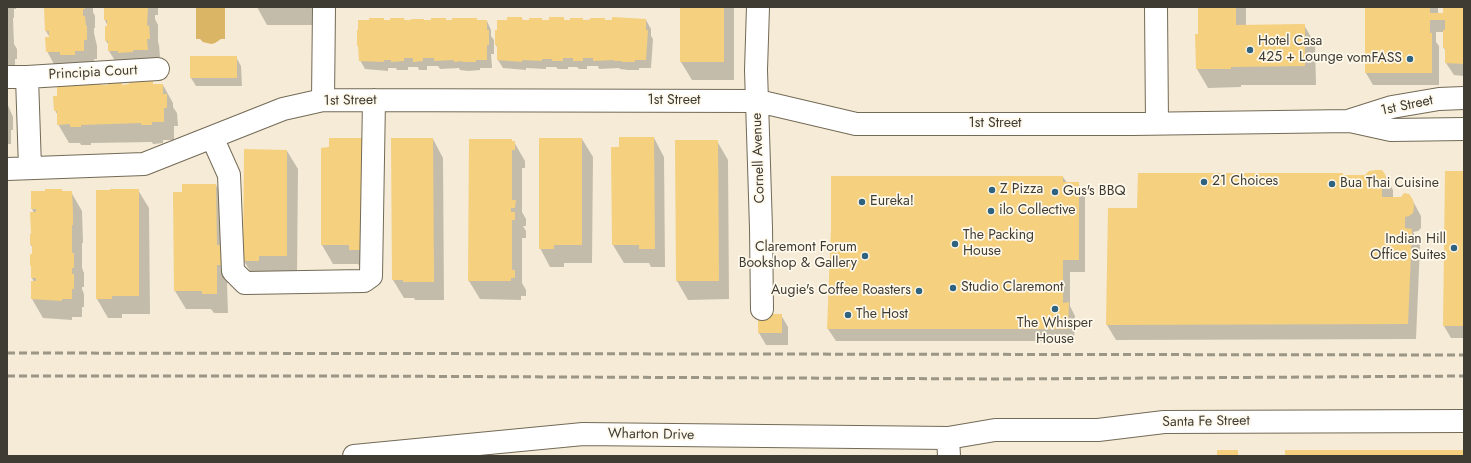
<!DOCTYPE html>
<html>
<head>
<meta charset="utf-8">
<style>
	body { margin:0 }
	#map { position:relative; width:1471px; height:463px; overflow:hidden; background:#f5ebd6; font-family:Jost,sans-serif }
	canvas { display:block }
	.frame { position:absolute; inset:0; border:8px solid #3f3c33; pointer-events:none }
</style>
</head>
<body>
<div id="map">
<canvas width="1471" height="463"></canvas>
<div class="frame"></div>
</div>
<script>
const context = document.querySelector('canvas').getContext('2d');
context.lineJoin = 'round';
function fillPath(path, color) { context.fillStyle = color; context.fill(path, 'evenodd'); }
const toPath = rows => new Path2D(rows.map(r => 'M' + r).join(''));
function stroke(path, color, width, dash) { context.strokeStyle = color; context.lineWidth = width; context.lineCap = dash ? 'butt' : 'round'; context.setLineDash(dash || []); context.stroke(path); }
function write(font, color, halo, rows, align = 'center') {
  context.font = font + ' Jost,sans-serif'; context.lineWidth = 3.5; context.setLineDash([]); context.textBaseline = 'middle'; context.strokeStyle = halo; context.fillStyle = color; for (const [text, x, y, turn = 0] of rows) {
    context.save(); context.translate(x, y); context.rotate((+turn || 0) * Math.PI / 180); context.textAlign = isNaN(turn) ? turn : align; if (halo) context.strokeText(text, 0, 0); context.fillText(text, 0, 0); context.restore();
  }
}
fillPath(toPath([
	[196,7,225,7,225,39,221,39,215,43,211,44,203,42,200,39,196,39]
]), '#d9b565');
fillPath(toPath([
	[7,7,16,7,16,9,14,9,14,18,13,18,14,44,17,49,17,59,15,59,15,71,7,72],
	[45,7,95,7,93,7,93,12,95,16,95,28,94,28,94,33,97,46,97,59,94,59,94,69,57,70,47,51,50,38,46,31],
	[105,7,158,7,158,15,155,15,155,19,158,25,158,42,159,45,160,57,158,57,158,68,120,69,109,51,109,45,106,41,108,27,105,20],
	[257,7,312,7,312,25,267,25],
	[681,7,734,7,734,80,692,80,681,62],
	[1199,7,1246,7,1246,26,1304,25,1315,44,1316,85,1241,85,1241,87,1208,88,1197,69,1196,35,1199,35],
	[1366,7,1438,7,1438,14,1444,14,1444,7,1464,7,1464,76,1454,75,1446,63,1446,52,1444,48,1444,32,1436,32,1436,42,1439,46,1439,85,1373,85,1366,73],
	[522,18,523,21,542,21,563,18,565,21,604,19,606,21,646,20,651,29,651,36,653,39,651,68,639,68,639,70,628,70,620,69,619,68,599,69,598,66,587,66,587,69,579,69,577,67,568,67,568,69,558,69,556,67,546,67,546,69,526,68,526,70,503,68,498,60,498,49,496,45,496,31,508,21],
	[404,19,405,21,487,21,491,30,491,36,494,40,494,54,491,54,492,68,480,68,480,70,468,71,460,70,459,68,440,69,438,66,427,66,427,70,419,70,418,67,408,67,408,70,397,70,396,68,388,68,388,71,365,69,360,60,360,49,358,46,385,21],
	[236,57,241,66,242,86,196,86,191,78],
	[152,82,154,85,163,85,173,103,173,107,177,113,178,126,174,126,174,140,163,140,163,143,153,144,152,142,91,143,91,145,81,145,80,143,69,143,58,124,58,116,55,110,58,97,68,87,80,84,81,86,102,86,121,84,123,86],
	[7,103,13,117,13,130,11,130,11,144,7,144],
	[654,138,664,157,665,267,651,267,649,263,624,263,613,245,620,148],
	[364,139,361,268,358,264,333,264,322,245,322,149],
	[433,139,443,158,444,300,415,300,414,298,404,298,393,280],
	[582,139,593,157,592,263,564,263,564,267,550,267,540,248],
	[676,141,717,141,728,160,729,299,688,300,677,281],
	[512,142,514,142,525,161,525,168,522,168,522,212,526,219,526,226,523,226,526,231,526,238,522,238,522,283,526,290,526,296,521,296,521,300,480,299,469,281],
	[287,151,298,169,297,275,255,279,244,261],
	[1464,172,1464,338,1451,338,1444,326],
	[1384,174,1393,190,1393,198,1401,198,1409,194,1421,216,1421,228,1418,231,1413,232,1420,245,1416,339,1116,340,1107,325,1138,209,1344,176],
	[1063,177,1067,183,1078,183,1085,196,1085,272,1070,272,1070,306,1075,316,1074,341,836,341,828,329,832,228],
	[216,185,226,204,231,283,227,283,228,313,214,313,211,309,186,309,175,291,183,193],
	[138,190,149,208,150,314,122,314,122,318,108,318,97,299,97,191],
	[62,192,71,192,82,211,83,243,82,243,82,268,84,273,84,287,82,287,82,289,84,294,84,307,82,307,82,317,72,317,72,320,43,318,32,299,34,282,32,278,31,265,33,249,31,245,34,213,32,209],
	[781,315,788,327,788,345,766,345,759,333]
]), '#0003');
fillPath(toPath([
	[44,7,85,7,85,9,83,9,83,16,85,16,86,26,87,26,87,40,84,40,84,51,75,51,75,55,60,55,60,52,46,52,45,37,49,37,49,31,45,31],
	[104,7,148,7,147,26,149,25,150,39,147,39,148,50,133,50,133,52,118,53,118,51,108,51,108,41,105,41,105,26,107,26,107,20,104,20],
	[680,7,724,7,724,62,680,62],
	[1198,7,1236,7,1236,25,1305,24,1305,66,1231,67,1231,69,1196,69,1195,34,1198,34],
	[1365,7,1430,7,1430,13,1443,13,1443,7,1464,7,1464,64,1445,63,1445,48,1443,48,1443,30,1445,30,1445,20,1430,20,1430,33,1432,33,1432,73,1365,73],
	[507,17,522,17,522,20,529,20,529,18,542,18,542,20,549,20,549,17,564,17,564,20,570,20,570,18,583,18,583,20,590,20,590,18,605,18,605,20,612,20,612,17,646,19,646,30,648,30,646,60,635,60,635,62,622,62,622,61,614,61,614,60,593,61,593,58,583,58,583,61,573,61,573,58,563,58,563,61,552,61,552,59,542,59,542,61,522,60,522,62,497,60,497,45,495,45,495,30,497,30,497,20,507,20],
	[369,18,384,18,384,20,390,20,390,18,404,18,404,20,411,20,411,19,424,19,424,20,431,20,431,18,446,18,446,20,452,20,452,18,477,18,477,20,487,20,487,30,489,30,489,45,487,45,487,60,476,60,476,62,462,62,462,61,454,62,454,60,434,61,434,58,423,58,423,61,413,62,413,58,404,58,404,61,391,62,391,60,384,60,384,62,359,61,358,46,357,46,357,30,358,30,358,20,369,20],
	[190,56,237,56,237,78,190,78],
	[153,81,153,84,163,84,163,94,167,94,167,108,164,108,164,122,152,122,152,125,141,125,141,123,81,125,81,127,70,127,70,124,57,125,57,111,54,111,53,96,57,96,57,86,67,86,67,83,80,83,80,85,87,85,87,83,101,83,101,85,108,85,108,83,122,83,122,85,129,84,129,82],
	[619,137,654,137,655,249,639,249,639,245,612,245,611,147,619,147],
	[329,138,365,138,365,250,349,250,349,245,321,245,321,148,329,147],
	[391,138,433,138,434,282,403,282,403,280,392,280],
	[539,138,582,138,582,245,554,245,554,249,539,249],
	[469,139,512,139,512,141,515,141,515,150,512,150,512,200,516,200,515,208,511,208,511,212,515,212,515,220,512,220,512,270,515,270,515,278,511,278,511,281,468,281],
	[675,140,718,140,719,281,676,281],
	[244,149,287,150,287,256,259,256,259,261,243,261],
	[1376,170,1382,170,1385,174,1386,179,1385,183,1382,187,1382,197,1401,197,1404,193,1409,194,1413,200,1414,207,1413,213,1409,216,1405,217,1405,228,1412,229,1408,324,1106,325,1108,208,1137,208,1138,173,1343,173,1343,175,1365,175,1369,171],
	[1445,171,1464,171,1464,326,1443,326],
	[831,176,1063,176,1063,182,1079,182,1079,260,1063,260,1063,303,1069,302,1068,329,827,329,831,228],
	[182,184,216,184,217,245,221,245,221,265,217,265,217,294,202,294,202,291,174,291,173,192,182,192],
	[45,189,62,189,62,191,72,191,73,213,73,225,72,225,72,253,74,253,74,268,72,268,72,274,74,274,74,289,72,289,72,299,62,299,62,301,31,299,31,281,36,281,36,278,31,278,31,266,30,266,30,254,32,254,32,245,30,245,30,234,31,234,30,212,36,212,36,209,31,209,31,191,45,191],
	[110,189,139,189,139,296,112,296,112,299,96,299,96,190,110,190],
	[758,314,782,314,782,333,758,333],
	[1217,450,1238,450,1238,456,1217,456],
	[1285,450,1464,450,1464,456,1285,456]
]), '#f4d07f');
const minor = toPath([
	[758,7,756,70,761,228,762,309],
	[1156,7,1157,123],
	[7,77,27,77,158,69],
	[27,77,30,168],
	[323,100,324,7],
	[1351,120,1392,107,1439,99,1464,98],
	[212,137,229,175,233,271,245,283,364,281,371,276,374,100],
	[7,169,144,164,283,109,323,100,758,101,856,124,1132,124,1350,121,1391,130,1464,129],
	[948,438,949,456],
	[354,456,583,434,948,438,995,430,1098,430,1164,422,1464,421]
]);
stroke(minor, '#736a57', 24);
stroke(minor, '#fff', 22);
stroke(toPath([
	[7,353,1464,355],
	[7,376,349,376,1005,379,1464,376]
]), '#9c9687', 3, [8, 4]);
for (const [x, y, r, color] of [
	[1250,50,4,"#2f627f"],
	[1410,59,4,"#2f627f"],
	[1204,182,4,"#2f627f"],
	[1332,184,4,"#2f627f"],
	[992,190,4,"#2f627f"],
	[1055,192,4,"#2f627f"],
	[862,202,4,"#2f627f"],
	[991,211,4,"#2f627f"],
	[955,244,4,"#2f627f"],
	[1454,248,4,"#2f627f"],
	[865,256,4,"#2f627f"],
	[953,288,4,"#2f627f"],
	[919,291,4,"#2f627f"],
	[1055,309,4,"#2f627f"],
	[848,315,4,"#2f627f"]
]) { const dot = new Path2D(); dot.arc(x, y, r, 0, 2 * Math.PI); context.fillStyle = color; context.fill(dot); stroke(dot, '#fff9ec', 1.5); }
write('14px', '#3f3c33', '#fff9ec', [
	["Hotel Casa",1258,42],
	["425 + Lounge",1258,58],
	["vomFASS",1402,59,"right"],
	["21 Choices",1212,182],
	["Bua Thai Cuisine",1340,184],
	["Z Pizza",1000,190],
	["Gus's BBQ",1063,192],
	["Eureka!",870,202],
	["ilo Collective",999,211],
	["The Packing",963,236],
	["House",963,252],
	["Indian Hill",1446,240,"right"],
	["Office Suites",1446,256,"right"],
	["Claremont Forum",857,248,"right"],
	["Bookshop & Gallery",857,264,"right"],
	["Studio Claremont",961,288],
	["Augie's Coffee Roasters",911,291,"right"],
	["The Host",856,315],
	["The Whisper",1055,324,"center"],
	["House",1055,340,"center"]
], 'left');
write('14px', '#3f3c33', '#fff9ec', [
	["Principia Court",93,73,-3],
	["1st Street",350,101,-1],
	["1st Street",674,101],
	["1st Street",1407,106,-12],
	["1st Street",995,124],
	["Cornell Avenue",759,158,-92],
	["Santa Fe Street",1206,422,-1],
	["Wharton Drive",651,435,1]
]);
</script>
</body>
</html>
